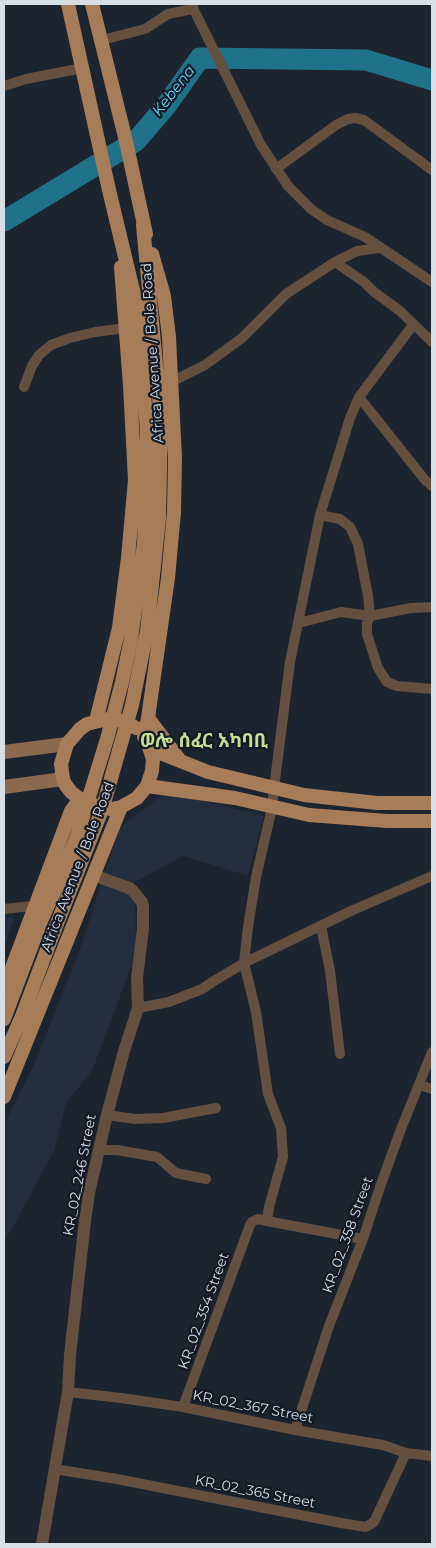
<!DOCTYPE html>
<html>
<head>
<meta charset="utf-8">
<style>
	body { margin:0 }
	#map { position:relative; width:436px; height:1548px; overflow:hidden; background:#1c2430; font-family:Montserrat,sans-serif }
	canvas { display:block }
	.frame { position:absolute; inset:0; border:5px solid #d8dee6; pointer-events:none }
</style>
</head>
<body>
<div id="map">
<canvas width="436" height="1548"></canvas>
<div class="frame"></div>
</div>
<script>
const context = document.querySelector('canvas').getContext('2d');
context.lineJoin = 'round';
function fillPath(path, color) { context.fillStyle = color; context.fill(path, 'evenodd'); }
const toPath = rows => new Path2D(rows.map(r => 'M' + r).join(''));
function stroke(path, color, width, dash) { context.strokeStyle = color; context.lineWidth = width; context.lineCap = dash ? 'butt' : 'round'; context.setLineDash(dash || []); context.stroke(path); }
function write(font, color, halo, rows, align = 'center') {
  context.font = font + ' Montserrat,"Noto Sans Ethiopic",sans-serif'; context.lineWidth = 4.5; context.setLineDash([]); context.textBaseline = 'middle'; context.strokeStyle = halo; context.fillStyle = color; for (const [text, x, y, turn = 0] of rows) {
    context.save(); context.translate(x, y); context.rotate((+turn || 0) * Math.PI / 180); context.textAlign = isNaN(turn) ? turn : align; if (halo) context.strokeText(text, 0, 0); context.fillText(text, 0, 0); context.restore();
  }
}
fillPath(toPath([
	[166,792,264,816,248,876,183,856,135,882,136,954,92,1071,66,1103,54,1151,4,1243,4,1124,33,1067,81,946,120,827],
	[4,917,14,917,4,950]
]), '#222d3e');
stroke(toPath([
	[4,221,136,141,166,106,200,58,366,60,432,80]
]), '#20728b', 21);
stroke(toPath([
	[191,4,261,145,288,186,311,209,327,220,365,237,432,282],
	[102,40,145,29,168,14,193,9],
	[4,86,26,79,83,68],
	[276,169,336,125,348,119,355,118,364,120,432,170],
	[335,262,364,282,373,291,400,311,432,342],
	[171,382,205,365,242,338,286,294,335,262,357,251,380,248],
	[24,387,32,366,39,355,51,345,70,338,95,332,126,328],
	[359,397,425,480,432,486],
	[320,515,340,519,350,527,358,544,368,596,370,616,367,623,367,634,378,668,387,682,397,686,432,689],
	[299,623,341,612,370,616,411,608,432,607],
	[4,909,32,906,36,903],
	[321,926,330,971,340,1054],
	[138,1008,169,1002,202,989,214,981,244,963,353,910,432,876],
	[420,1085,432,1089],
	[107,1115,135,1119,163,1118,216,1108],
	[99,1150,117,1150,157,1157,176,1173,206,1179],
	[267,1221,269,1207,283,1157,282,1142,281,1128,268,1094,256,1012,244,963,248,927,256,877,272,808,274,788,290,662,320,515,350,418,359,397,413,325],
	[68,1392,121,1398,183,1407,295,1430,383,1445,406,1453,432,1456],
	[183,1407,250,1225,252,1222,258,1219,267,1221,363,1239],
	[295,1430,329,1326,363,1239,380,1187,401,1129,432,1052],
	[54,1469,117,1479,341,1523,366,1527,374,1522,406,1453]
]), '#655040', 10);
stroke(toPath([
	[42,1544,68,1392,70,1355,85,1221,89,1193,107,1115,124,1051,138,1008,137,978,143,929,143,906,142,902,133,891,129,888,93,875]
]), '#655040', 12);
stroke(toPath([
	[4,752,67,744],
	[4,787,63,779]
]), '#8a694e', 14);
stroke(toPath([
	[92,4,125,137,146,234],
	[148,718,179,759],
	[96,721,119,628,128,558,135,480,130,386,121,267],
	[144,737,148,718,168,578,174,512,175,458,169,337,164,296,152,254],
	[150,749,208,772,304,795,377,803,432,803],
	[147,786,235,798,309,815,387,821,432,821],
	[85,803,71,792,65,784,63,779,61,764,67,744,80,729,87,724,103,720],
	[113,809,121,807,137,798,147,786,152,771,153,759,148,744],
	[4,989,71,811,79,800],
	[4,1019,41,921,59,881,77,836,107,739,122,682,131,639,144,544,147,484,147,430,137,307,109,190,68,4],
	[4,1057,22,1016,58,921,102,810,132,705,147,631,159,519,161,418,143,225],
	[4,1097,121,807]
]), '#a77c59', 14);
stroke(toPath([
	[108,719,124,721,136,728],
	[85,803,110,809]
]), '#a77c59', 14);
write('14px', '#d8dee6', '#131a26', [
	["Africa Avenue / Bole Road",153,353,-94],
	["Africa Avenue / Bole Road",78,867,-69],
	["KR_02_246 Street",80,1175,-79],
	["KR_02_358 Street",348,1235,-70],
	["KR_02_354 Street",204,1311,-70],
	["KR_02_367 Street",253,1407,11],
	["KR_02_365 Street",255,1492,11]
]);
write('italic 15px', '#65d6fc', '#131a26', [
	["Kebena",174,91,-52]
]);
write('bold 19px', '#c7dd92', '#131a26', [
	["ወሎ ሰፈር አካባቢ",204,741]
]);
</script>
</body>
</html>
